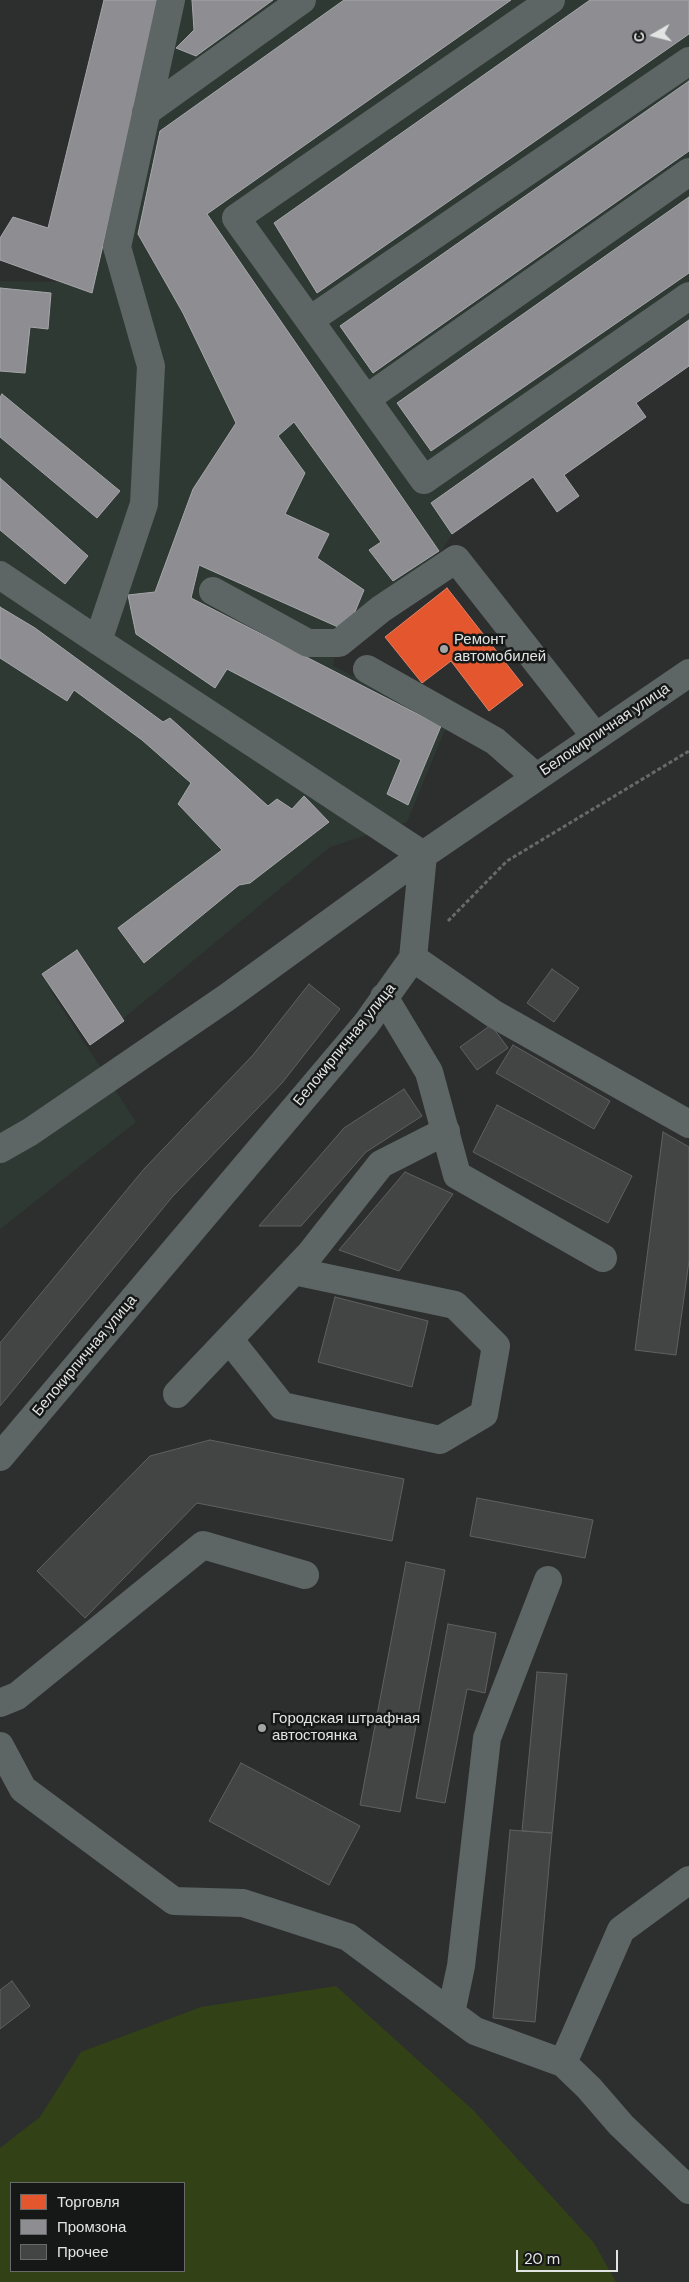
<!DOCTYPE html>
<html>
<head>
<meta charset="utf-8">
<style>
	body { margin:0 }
	#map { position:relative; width:689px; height:2282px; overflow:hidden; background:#2d2f2e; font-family:"DM Sans",sans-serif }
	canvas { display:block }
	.legend { position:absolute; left:10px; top:2182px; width:175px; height:90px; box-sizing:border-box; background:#161817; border:1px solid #676a68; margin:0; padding:6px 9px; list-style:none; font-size:15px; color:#e1e4e2 }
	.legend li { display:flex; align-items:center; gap:10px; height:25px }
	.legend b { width:25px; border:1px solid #676a68 }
	.north { position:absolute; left:629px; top:10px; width:50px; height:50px; -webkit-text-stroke:4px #161817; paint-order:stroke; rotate:262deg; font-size:14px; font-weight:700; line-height:20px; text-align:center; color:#e1e4e2 }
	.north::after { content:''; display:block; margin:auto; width:18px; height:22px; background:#e1e4e2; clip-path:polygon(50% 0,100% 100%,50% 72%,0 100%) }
	.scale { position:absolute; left:516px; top:2250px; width:102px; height:22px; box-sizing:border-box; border:2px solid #e1e4e2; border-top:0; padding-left:6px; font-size:15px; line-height:18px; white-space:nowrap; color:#e1e4e2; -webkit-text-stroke:4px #161817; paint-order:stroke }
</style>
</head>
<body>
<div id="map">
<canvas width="689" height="2282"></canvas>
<ul class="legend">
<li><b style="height:14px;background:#e4572e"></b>Торговля</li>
<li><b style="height:14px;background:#8d8d92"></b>Промзона</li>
<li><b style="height:14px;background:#434544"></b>Прочее</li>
</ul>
<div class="north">С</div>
<div class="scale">20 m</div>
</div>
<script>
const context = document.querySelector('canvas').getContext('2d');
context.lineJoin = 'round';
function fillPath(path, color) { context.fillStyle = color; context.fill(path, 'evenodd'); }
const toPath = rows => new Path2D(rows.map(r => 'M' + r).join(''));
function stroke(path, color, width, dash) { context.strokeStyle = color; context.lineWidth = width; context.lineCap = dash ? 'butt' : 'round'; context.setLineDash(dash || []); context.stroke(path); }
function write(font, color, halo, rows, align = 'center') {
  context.font = font + ' "DM Sans",sans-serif'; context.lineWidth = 5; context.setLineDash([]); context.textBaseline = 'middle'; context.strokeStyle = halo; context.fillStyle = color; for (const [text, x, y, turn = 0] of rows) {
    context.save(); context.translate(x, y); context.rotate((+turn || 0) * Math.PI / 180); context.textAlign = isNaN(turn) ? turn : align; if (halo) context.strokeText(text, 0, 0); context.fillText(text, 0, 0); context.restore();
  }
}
fillPath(toPath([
	[104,0,689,0,689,366,636,403,646,417,565,475,579,496,557,512,532,477,452,534,442,550,339,633,333,666,448,722,407,822,330,847,94,1043,46,984,136,1122,0,1229,0,281,57,282,0,260,0,238,13,217,48,228]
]), '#2f3934');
fillPath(toPath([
	[336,1986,473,2110,594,2243,616,2282,0,2282,0,2148,40,2117,81,2052,201,2007],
	[11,2183,184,2183,184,2271,11,2271]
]), '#324116');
const shops = toPath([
	[447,588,523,685,489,711,451,661,422,683,385,637,447,588]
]);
fillPath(shops, '#e4572e');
stroke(shops, '#e38164', 1);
const industry = toPath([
	[104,0,159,0,92,293,0,260,0,238,13,217,48,228,104,0],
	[192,0,273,0,196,56,176,48,194,30,192,0],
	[344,0,511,0,207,214,439,551,393,581,369,550,381,542,294,422,278,436,305,473,285,514,329,534,317,558,364,590,347,631,199,565,191,598,441,726,408,805,387,794,401,760,227,669,215,688,136,634,128,595,155,592,193,489,236,423,183,313,138,234,160,131,344,0],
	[590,0,689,0,689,34,317,293,274,223,590,0],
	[689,81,689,151,373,373,340,326,689,81],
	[689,197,689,273,431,451,397,403,689,197],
	[0,288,51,293,48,329,30,327,25,373,0,371,0,288],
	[689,320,689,366,636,403,646,417,564,475,579,496,557,512,533,477,452,534,431,503,689,320],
	[2,394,120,491,97,518,0,437,0,397,2,394],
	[0,478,88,556,65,584,0,530,0,478],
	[0,607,35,628,163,722,170,718,268,806,277,799,292,809,304,796,329,822,250,883,239,885,144,963,118,928,222,850,178,804,191,783,142,740,74,690,67,701,0,658,0,607],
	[77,950,124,1021,90,1045,42,974,77,950]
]);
fillPath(industry, '#8d8d92');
stroke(industry, '#a6a7aa', 1);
const building = toPath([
	[552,969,579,988,554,1022,527,1003,552,969],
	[309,984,340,1009,282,1083,173,1196,0,1406,0,1343,144,1169,253,1055,309,984],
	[491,1025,508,1048,477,1070,460,1047,491,1025],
	[513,1045,610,1101,594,1129,496,1073,513,1045],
	[404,1089,422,1116,366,1152,301,1226,259,1226,344,1128,404,1089],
	[497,1105,632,1176,608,1223,473,1152,497,1105],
	[663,1132,689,1147,689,1261,676,1355,635,1350,663,1132],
	[405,1172,453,1194,399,1271,339,1250,405,1172],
	[335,1297,428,1321,412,1387,318,1362,335,1297],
	[210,1440,404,1479,392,1541,197,1503,85,1618,37,1571,150,1456,210,1440],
	[477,1498,593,1520,585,1558,470,1536,477,1498],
	[406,1562,445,1570,400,1812,360,1805,406,1562],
	[448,1624,496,1633,485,1693,467,1689,445,1803,416,1798,448,1624],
	[537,1672,567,1674,552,1833,522,1831,537,1672],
	[241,1763,360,1826,329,1885,209,1821,241,1763],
	[510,1830,552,1833,535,2022,493,2018,510,1830],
	[12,1981,30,2006,0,2029,0,1990,12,1981]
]);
fillPath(building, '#434544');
stroke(building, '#5f6160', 1);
stroke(toPath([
	[448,921,507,861,689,751]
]), '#656b6a', 3, [4, 2.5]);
stroke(toPath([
	[551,0,236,218,424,480,689,296],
	[146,112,302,0],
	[310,320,689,61],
	[366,399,689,172],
	[0,575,98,641,423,855,226,998,30,1132,0,1149],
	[213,591,308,643,339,643,381,609,456,559,595,736],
	[98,641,144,504,151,366,117,247,171,0],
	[367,669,495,741,536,777],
	[413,958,494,1014,689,1124],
	[384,997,429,1072,457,1175,603,1258],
	[229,1339,282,1406,440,1440,484,1414,496,1346,455,1305,294,1271],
	[177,1394,310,1254,381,1164,446,1131],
	[0,1457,366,1024,413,958,423,855,689,673],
	[0,1703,17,1696,203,1545,305,1575],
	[0,1746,23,1789,174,1901,243,1903,348,1937,475,2031,563,2063,621,1930,689,1880],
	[451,2013,461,1966,487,1738,548,1580],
	[563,2063,589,2088,621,2125,689,2190]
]), '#5d6664', 28);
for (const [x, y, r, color] of [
	[444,649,5,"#a2a5a3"],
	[262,1728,5,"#a2a5a3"]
]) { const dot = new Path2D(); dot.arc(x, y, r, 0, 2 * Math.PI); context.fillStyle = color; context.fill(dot); stroke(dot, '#161817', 2); }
write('15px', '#e1e4e2', '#161817', [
	["Ремонт",454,640],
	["автомобилей",454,657],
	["Городская штрафная",272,1719],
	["автостоянка",272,1736]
], 'left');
write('15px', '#e1e4e2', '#161817', [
	["Белокирпичная улица",605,730,-34],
	["Белокирпичная улица",345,1045,-51],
	["Белокирпичная улица",85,1356,-50]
]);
</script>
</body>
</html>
